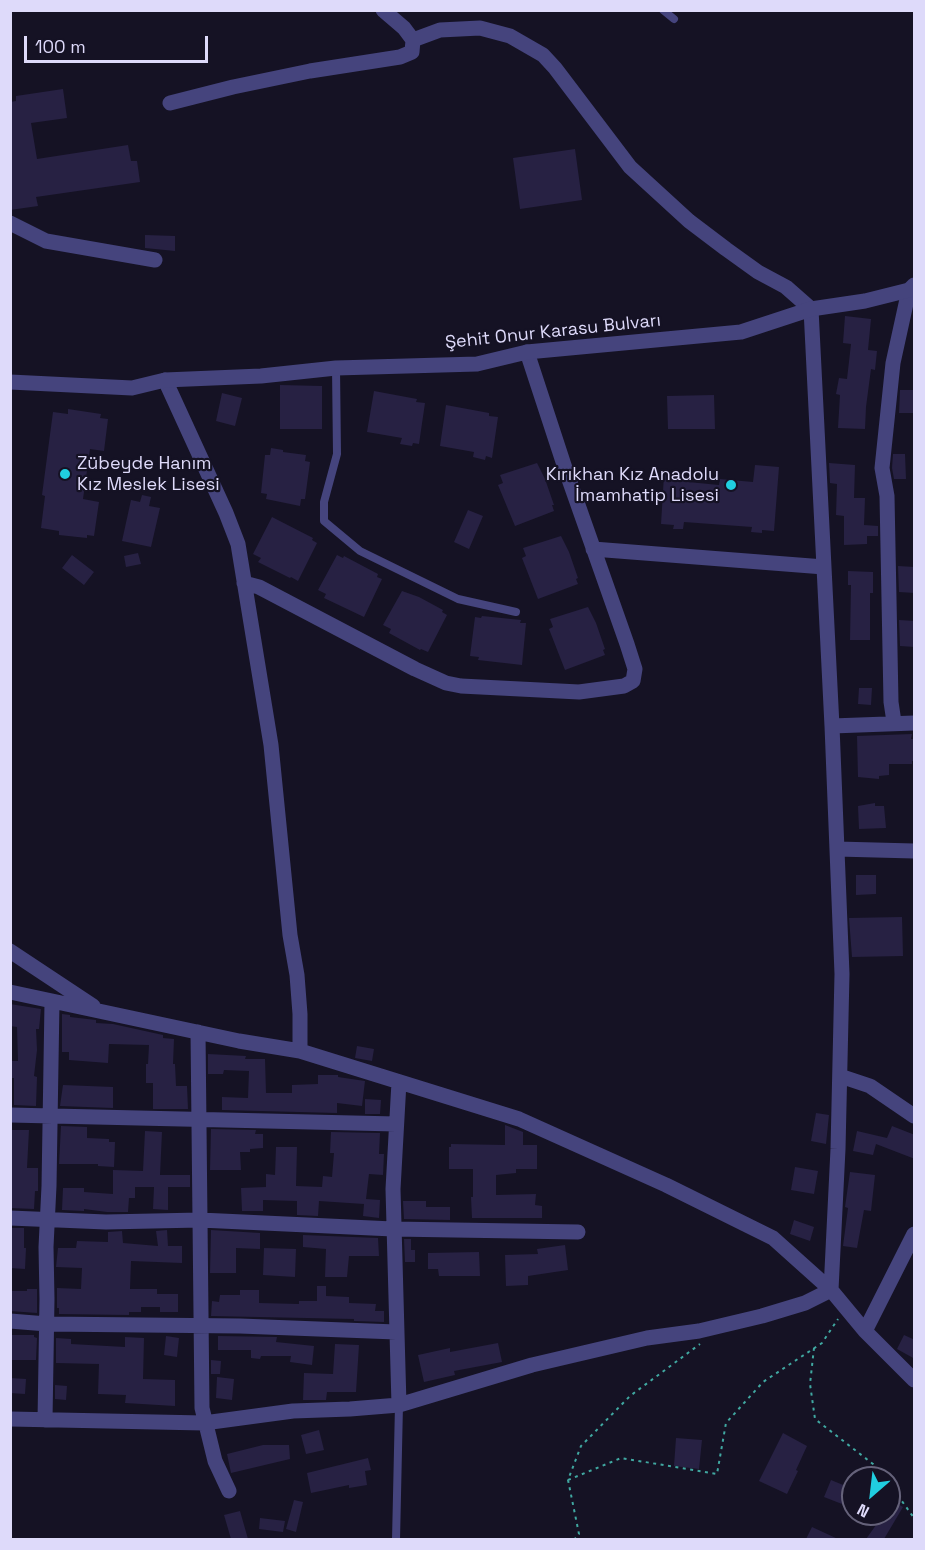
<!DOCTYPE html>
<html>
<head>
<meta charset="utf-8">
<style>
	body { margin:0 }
	#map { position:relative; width:925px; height:1550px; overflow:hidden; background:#151224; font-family:"Space Grotesk",sans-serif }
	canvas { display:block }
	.frame { position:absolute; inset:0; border:12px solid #dedafa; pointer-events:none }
	.north { position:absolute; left:841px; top:1466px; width:60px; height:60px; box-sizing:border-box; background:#151224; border:2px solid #65627a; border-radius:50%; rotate:208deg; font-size:16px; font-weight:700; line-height:24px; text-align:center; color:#dedafa }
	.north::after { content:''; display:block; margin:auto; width:21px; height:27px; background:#20cee0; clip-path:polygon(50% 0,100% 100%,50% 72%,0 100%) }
	.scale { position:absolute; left:24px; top:36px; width:184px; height:27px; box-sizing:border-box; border:3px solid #dedafa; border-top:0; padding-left:8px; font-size:18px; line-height:21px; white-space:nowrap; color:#dedafa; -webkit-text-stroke:4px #151224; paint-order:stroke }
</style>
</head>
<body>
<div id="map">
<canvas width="925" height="1550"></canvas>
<div class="frame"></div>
<div class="north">N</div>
<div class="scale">100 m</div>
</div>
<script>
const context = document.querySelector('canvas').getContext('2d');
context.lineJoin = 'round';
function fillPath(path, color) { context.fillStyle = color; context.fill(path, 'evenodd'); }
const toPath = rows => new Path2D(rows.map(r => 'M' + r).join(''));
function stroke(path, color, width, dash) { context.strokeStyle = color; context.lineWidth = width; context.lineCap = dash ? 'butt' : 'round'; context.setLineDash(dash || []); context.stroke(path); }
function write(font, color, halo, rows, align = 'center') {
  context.font = font + ' "Space Grotesk",sans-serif'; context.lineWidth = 4.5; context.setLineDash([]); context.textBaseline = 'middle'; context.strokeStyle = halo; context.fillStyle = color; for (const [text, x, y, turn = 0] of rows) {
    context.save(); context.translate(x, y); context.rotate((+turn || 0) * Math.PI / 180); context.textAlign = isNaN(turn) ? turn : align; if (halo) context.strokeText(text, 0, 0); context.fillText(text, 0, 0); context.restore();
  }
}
fillPath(toPath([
	[63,89,67,118,31,123,37,159,128,145,131,161,137,161,140,182,36,197,38,206,10,210,10,102,16,101,16,96],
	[575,149,582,200,520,209,513,158],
	[145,235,175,236,175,251,145,248],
	[845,316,871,319,868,350,877,351,875,370,871,369,866,407,865,429,838,428,840,395,836,394,839,378,847,379,851,344,843,343],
	[280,385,322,386,322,429,280,429],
	[900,390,915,390,915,413,899,413],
	[374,391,417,399,416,402,425,403,419,444,413,443,412,446,400,444,402,438,367,432],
	[222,393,242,398,235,426,216,421],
	[714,395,715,429,668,429,667,396],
	[446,405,489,413,489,416,498,417,492,458,486,456,485,460,473,457,474,452,440,446],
	[68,409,101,414,100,418,108,419,104,451,90,449,83,499,99,502,94,536,87,535,87,538,59,535,59,531,41,528,45,496,42,495,53,412,68,414],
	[271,448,283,450,283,452,306,455,305,461,310,462,305,499,301,499,300,506,266,499,267,494,261,493,265,455,270,455],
	[893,454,905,454,906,479,894,479,892,468],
	[537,463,545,479,554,505,552,505,554,511,515,526,498,485,503,483,500,475],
	[829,463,855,465,854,498,865,498,864,525,878,526,878,536,867,536,867,544,844,545,844,516,836,515,837,484,830,483],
	[755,465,779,467,774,531,762,530,762,533,751,532,752,527,684,522,683,529,673,529,674,525,661,524,664,475,688,476,688,482,719,485,720,479,753,482],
	[142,495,151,497,149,506,160,508,151,547,122,541,131,500,140,502],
	[468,510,483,516,469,549,454,542],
	[272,517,313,538,312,540,317,543,298,581,291,577,290,578,258,562,261,558,253,554],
	[561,536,569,552,578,578,576,579,578,584,538,599,522,558,526,556,523,548],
	[138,553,141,564,126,567,124,556],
	[72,555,94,572,84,585,62,568],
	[337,555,343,558,344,556,378,574,377,577,382,579,364,617,324,598,326,594,318,590],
	[898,566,915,567,915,593,899,592],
	[848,571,873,572,873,593,870,593,870,640,850,640,851,585,848,585],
	[402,591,419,597,443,610,442,612,447,615,428,652,421,649,420,650,389,633,391,629,383,625],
	[588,607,596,623,605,649,603,650,605,655,565,670,549,629,553,627,550,619],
	[482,616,521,620,520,623,526,623,522,665,478,660,479,657,470,656,475,617,481,618],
	[899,620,915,621,915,647,900,646],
	[859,688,872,688,871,705,858,704],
	[912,734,911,739,915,739,915,761,912,761,912,764,889,764,889,775,879,776,879,779,858,777,857,736],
	[875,803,875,806,884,806,886,828,859,829,858,806],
	[856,875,876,875,876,894,856,895],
	[902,917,903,956,852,957,849,918],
	[10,1004,41,1009,39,1029,36,1029,37,1050,34,1076,37,1077,36,1106,14,1105,14,1078,10,1078,10,1061,18,1061,17,1027,10,1026],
	[62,1014,70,1015,70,1017,96,1020,96,1023,113,1024,163,1035,163,1038,174,1039,173,1064,175,1064,176,1086,187,1086,188,1109,153,1109,153,1083,146,1083,146,1064,148,1064,149,1045,109,1044,108,1063,69,1060,69,1052,62,1052],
	[357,1046,374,1049,372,1061,355,1058],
	[208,1054,246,1056,245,1059,265,1059,266,1093,292,1093,292,1085,318,1084,318,1075,338,1075,338,1077,365,1081,362,1106,337,1103,337,1113,222,1110,222,1097,248,1098,249,1071,224,1070,223,1074,208,1074],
	[63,1085,113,1087,113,1108,60,1106],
	[365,1099,381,1100,380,1114,365,1114],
	[816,1113,829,1115,826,1144,811,1141],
	[505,1125,523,1132,523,1145,537,1145,537,1169,516,1169,516,1173,496,1175,496,1195,536,1194,535,1205,542,1206,542,1218,472,1218,471,1197,473,1197,473,1169,449,1169,449,1147,451,1147,451,1144,505,1145],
	[61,1126,87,1127,87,1138,109,1139,109,1142,115,1142,114,1167,98,1166,98,1164,59,1164],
	[892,1126,915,1135,915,1159,876,1144,873,1155,853,1151,857,1131,887,1138],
	[211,1129,256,1130,255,1134,263,1134,263,1148,250,1149,250,1152,240,1152,241,1170,210,1170],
	[10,1130,29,1130,27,1168,38,1168,38,1191,35,1191,34,1209,10,1208],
	[145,1131,162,1132,160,1175,190,1175,190,1187,168,1187,168,1210,153,1209,154,1187,135,1187,135,1198,129,1198,128,1212,107,1212,84,1209,84,1211,62,1210,63,1188,84,1188,84,1192,113,1194,113,1170,143,1171],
	[331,1132,380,1133,379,1154,384,1154,383,1175,369,1174,366,1199,380,1200,379,1218,363,1216,364,1204,319,1201,318,1216,297,1215,297,1201,263,1200,263,1211,242,1211,241,1188,266,1187,266,1174,275,1175,276,1147,297,1147,296,1186,322,1187,323,1176,332,1177,334,1153,330,1153],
	[795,1167,818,1171,814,1194,791,1190],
	[850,1172,875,1175,871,1211,864,1210,857,1248,843,1246,848,1208,845,1207],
	[403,1201,426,1201,426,1207,450,1207,450,1220,404,1219],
	[794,1220,814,1227,810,1241,790,1234],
	[10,1228,24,1228,24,1248,26,1248,25,1269,10,1268],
	[167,1230,168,1246,182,1246,182,1263,131,1261,130,1289,157,1289,157,1294,178,1294,178,1312,160,1312,160,1307,141,1307,141,1312,129,1312,129,1315,59,1314,59,1308,57,1308,57,1288,81,1289,82,1268,56,1267,58,1248,76,1248,77,1241,108,1242,108,1232,122,1231,123,1243,158,1246,156,1231],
	[211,1230,260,1233,260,1249,236,1248,236,1273,210,1273],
	[303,1235,378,1238,379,1256,349,1256,347,1277,325,1277,326,1249,303,1247],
	[404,1239,411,1239,411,1250,415,1250,415,1262,405,1262],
	[565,1245,568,1270,528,1276,528,1285,506,1286,505,1255,538,1254,537,1249],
	[264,1248,296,1249,295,1277,263,1275],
	[479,1252,480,1276,439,1276,438,1269,428,1269,428,1253],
	[317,1286,326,1286,326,1296,349,1297,349,1303,376,1304,375,1311,384,1311,384,1322,354,1321,354,1319,211,1316,212,1301,219,1302,220,1295,240,1295,240,1290,259,1290,259,1303,299,1304,299,1301,317,1301],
	[27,1289,37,1289,37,1313,10,1311,11,1291,27,1291],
	[10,1335,34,1335,34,1337,37,1338,36,1360,10,1360],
	[904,1335,915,1340,915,1359,897,1349],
	[166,1336,179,1338,177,1357,164,1355],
	[218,1336,277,1337,276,1342,314,1346,312,1365,290,1362,291,1356,261,1356,260,1359,251,1358,251,1350,218,1350],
	[125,1337,144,1338,143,1379,175,1380,175,1406,125,1403,126,1395,98,1394,99,1364,56,1363,56,1338,71,1339,71,1344,125,1347],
	[498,1343,502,1362,454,1371,455,1375,424,1382,418,1355,450,1348,450,1352],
	[335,1344,359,1345,356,1392,327,1392,326,1400,303,1400,304,1373,333,1374],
	[211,1360,221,1361,220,1374,211,1374],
	[217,1377,234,1379,232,1400,216,1398],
	[10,1378,26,1379,25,1394,10,1393],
	[55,1385,67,1386,66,1400,55,1399],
	[319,1430,324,1450,306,1454,301,1435],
	[783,1433,807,1446,796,1470,798,1471,787,1494,759,1481],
	[676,1438,702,1440,699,1469,674,1466],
	[263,1445,289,1445,290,1459,231,1473,227,1454],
	[368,1458,371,1470,365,1471,367,1485,349,1488,349,1485,311,1493,307,1473],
	[831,1480,848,1487,842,1504,824,1497],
	[889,1499,903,1507,884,1539,866,1539,884,1514,889,1514],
	[294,1500,303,1502,296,1532,286,1529],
	[240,1511,248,1539,231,1539,224,1515],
	[260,1518,285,1521,283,1532,259,1529],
	[812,1527,838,1539,806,1539]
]), '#272143');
stroke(toPath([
	[814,1348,810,1384,815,1419,873,1464,885,1478],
	[568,1480,621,1458,717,1474,726,1423,763,1382,822,1343,838,1319],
	[889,1483,914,1518],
	[574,1540,579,1534,568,1480,581,1446,630,1396,700,1344]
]), '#40a8a1', 2, [3, 4.5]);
stroke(toPath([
	[663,10,674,19],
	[336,368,337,454,324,502,324,521,360,551,458,599,516,612],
	[396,1540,399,1405]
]), '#45447d', 8);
stroke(toPath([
	[170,103,233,87,310,71,400,57,412,52,413,40,404,28,383,10],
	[10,223,46,241,155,260],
	[165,380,226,513,238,544,271,745,290,935,297,975,300,1014,300,1051],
	[593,549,824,567],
	[244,583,259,587,415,669,446,683,461,686,579,692,624,686,633,681,635,669,627,644,565,468,527,352],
	[894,722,891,702,887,496,882,468,893,363,909,290],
	[832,726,914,723],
	[837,849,914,851],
	[10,951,93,1006],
	[10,992,239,1041,300,1051,519,1119,666,1185,773,1238,831,1290,865,1331,914,1380],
	[198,1032,202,1408,215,1461,229,1491],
	[840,1076,870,1086,914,1116],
	[10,1115,396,1124],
	[10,1218,106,1222,200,1220,393,1229,578,1232],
	[10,1321,47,1324,240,1326,396,1332],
	[865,1331,914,1234],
	[399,1405,393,1189,399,1082],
	[10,1419,204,1423,293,1411,350,1409,399,1405,532,1365,647,1338,699,1331,762,1316,805,1303,831,1290,838,1149,842,974,832,726,811,309,786,287,758,272,726,249,689,221,630,167,555,68,543,55,510,36,480,28,440,30,413,40],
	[45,1420,47,1299,46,1247,49,1186,52,1002]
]), '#45447d', 15);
stroke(toPath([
	[10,382,132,388,165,380,261,376,336,368,477,364,527,352,741,332,811,309,865,301,909,290,914,285]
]), '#45447d', 15);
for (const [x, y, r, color] of [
	[65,474,6,"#20cee0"],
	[731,485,6,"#20cee0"]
]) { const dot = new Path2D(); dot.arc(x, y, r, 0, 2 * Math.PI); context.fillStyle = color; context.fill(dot); stroke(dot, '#151224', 2); }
write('18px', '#dedafa', '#151224', [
	["Şehit Onur Karasu Bulvarı",553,332,-6]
]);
write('18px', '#dedafa', '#151224', [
	["Zübeyde Hanım",77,464],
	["Kız Meslek Lisesi",77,485],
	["Kırıkhan Kız Anadolu",719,475,"right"],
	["İmamhatip Lisesi",719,496,"right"]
], 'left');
</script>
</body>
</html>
